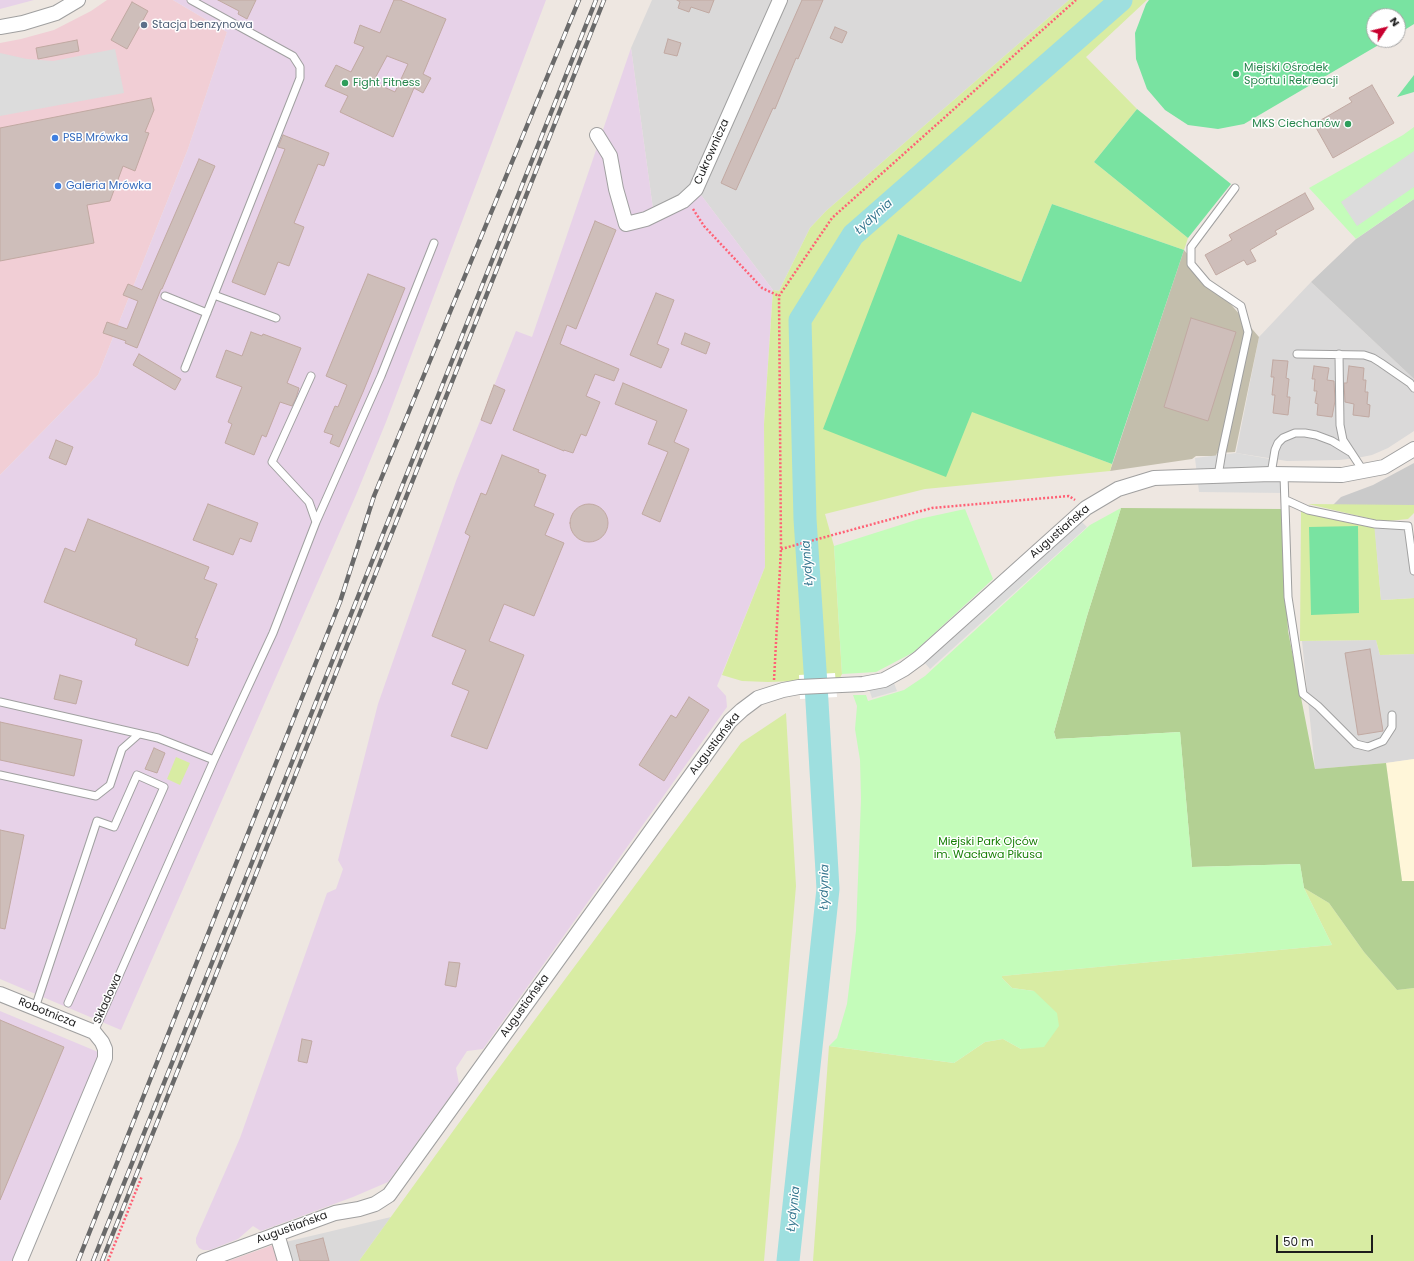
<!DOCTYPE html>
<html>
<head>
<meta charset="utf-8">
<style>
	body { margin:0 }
	#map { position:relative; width:1414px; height:1261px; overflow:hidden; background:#eee7e1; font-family:Poppins,sans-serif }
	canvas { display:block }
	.north { position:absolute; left:1366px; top:8px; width:40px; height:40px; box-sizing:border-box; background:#fff; border:1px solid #a4a4a4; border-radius:50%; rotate:55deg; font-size:11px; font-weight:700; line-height:16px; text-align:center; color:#1c1c1c }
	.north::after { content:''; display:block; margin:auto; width:14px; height:18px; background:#c8002f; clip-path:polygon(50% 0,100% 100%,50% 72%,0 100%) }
	.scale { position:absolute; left:1276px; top:1235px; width:97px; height:18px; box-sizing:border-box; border:2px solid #1c1c1c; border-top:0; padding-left:5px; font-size:12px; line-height:14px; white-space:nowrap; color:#1c1c1c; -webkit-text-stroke:3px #fff; paint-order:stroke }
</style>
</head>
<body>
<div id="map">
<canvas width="1414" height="1261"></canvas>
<div class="north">N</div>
<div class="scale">50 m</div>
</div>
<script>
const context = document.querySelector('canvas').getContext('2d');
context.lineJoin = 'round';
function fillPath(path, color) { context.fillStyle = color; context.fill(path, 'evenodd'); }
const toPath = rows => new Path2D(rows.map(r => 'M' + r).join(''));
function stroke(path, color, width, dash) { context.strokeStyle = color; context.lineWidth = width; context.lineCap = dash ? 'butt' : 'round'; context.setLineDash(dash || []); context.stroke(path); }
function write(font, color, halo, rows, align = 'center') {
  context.font = font + ' Poppins,sans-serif'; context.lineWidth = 3; context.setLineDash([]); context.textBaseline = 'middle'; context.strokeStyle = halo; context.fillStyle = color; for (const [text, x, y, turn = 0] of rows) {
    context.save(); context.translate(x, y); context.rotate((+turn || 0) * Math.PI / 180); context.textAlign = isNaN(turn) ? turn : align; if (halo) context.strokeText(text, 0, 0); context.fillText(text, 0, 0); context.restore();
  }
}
fillPath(toPath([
	[652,0,1069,0,826,211,810,228,779,291,773,290,701,195,653,209,631,48],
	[1311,282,1414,379,1414,431,1388,448,1372,455,1357,458,1339,460,1287,461,1236,453,1259,337],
	[1376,640,1380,655,1414,654,1414,759,1386,763,1315,769,1302,641],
	[391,1217,359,1261,277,1261,273,1245]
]), '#dad9d9');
fillPath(toPath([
	[107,0,173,0,227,32,188,149,98,375,0,475,0,43,21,39,54,30,91,11],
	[273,1245,277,1261,228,1261]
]), '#f1ced5');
fillPath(toPath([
	[0,0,34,0,0,9],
	[173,0,546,0,386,422,356,495,121,1030,0,979,0,475,98,375,188,149,227,32],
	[631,48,653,209,701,195,773,290,764,422,765,567,717,686,726,696,727,707,483,1049,467,1051,456,1068,459,1084,388,1182,353,1197,261,1231,253,1226,238,1239,210,1250,203,1250,199,1248,196,1243,196,1238,240,1138,327,893,336,889,343,869,338,860,378,704,456,481,516,331,532,337],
	[0,1011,110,1057,28,1261,0,1261]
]), '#e7d2e8');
fillPath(toPath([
	[1414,759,1414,881,1402,881,1386,763]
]), '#fff6d9');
fillPath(toPath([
	[1414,199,1414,379,1311,282,1356,239],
	[1414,463,1414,505,1333,505,1341,497,1373,485]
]), '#cacaca');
fillPath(toPath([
	[1184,250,1259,337,1235,452,1217,453,1216,456,1196,456,1192,459,1110,471]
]), '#c3beac');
fillPath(toPath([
	[1069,0,1147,0,1086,57,1137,109,1094,162,1188,238,1184,250,1052,204,1021,282,898,234,971,411,1112,464,1110,471,925,489,825,514,834,546,842,674,836,685,797,681,768,682,742,681,722,675,765,567,764,424,773,290,779,291,810,228,826,211],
	[1308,504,1414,505,1414,513,1408,519,1379,522,1376,520],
	[1301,511,1375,528,1381,600,1414,598,1414,654,1380,655,1376,640,1300,641],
	[786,713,796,886,764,1261,359,1261,490,1080,741,743],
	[176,757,190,763,180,785,167,779],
	[1304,888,1329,903,1364,952,1397,990,1414,988,1414,1261,813,1261,829,1046,954,1063,985,1042,1003,1039,1021,1049,1034,991,1012,988,1002,978,1001,976,1332,945]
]), '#d8eca3');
fillPath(toPath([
	[1121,508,1282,509,1288,631,1315,769,1386,763,1402,881,1414,881,1414,988,1397,990,1364,952,1329,903,1304,888,1300,864,1192,867,1180,732,1056,739,1054,732,1087,616]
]), '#b3d093');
fillPath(toPath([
	[1414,127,1414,199,1356,239,1309,188,1403,135],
	[1121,508,1087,616,1054,732,1056,739,1180,732,1192,867,1300,864,1304,888,1332,945,1002,976,1002,978,1012,988,1034,991,1057,1013,1059,1026,1044,1047,1021,1049,1003,1039,985,1042,954,1063,829,1046,837,1038,847,1004,856,931,861,799,860,760,855,729,857,706,853,695,866,695,868,701,904,690,925,676,1090,525],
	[965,509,993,579,914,652,876,672,842,674,834,546,919,519]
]), '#c4fcba');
fillPath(toPath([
	[1149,0,1414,0,1414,24,1398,34,1398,16,1374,16,1374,40,1387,40,1244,124,1218,129,1188,125,1165,110,1147,89,1136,59,1135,33,1146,4],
	[1414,75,1414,92,1397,97],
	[1137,109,1231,184,1188,238,1094,162],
	[1052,204,1184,250,1112,464,972,412,946,477,823,429,898,234,1021,282],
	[1358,526,1359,613,1311,615,1309,527]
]), '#79e3a1');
fillPath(toPath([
	[115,49,124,93,0,116,0,53,27,59,53,61],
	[1414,151,1414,187,1357,226,1341,202],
	[1236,453,1270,459,1285,493,1199,492,1195,458],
	[1080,520,1087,527,930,669,924,662],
	[1411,522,1414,553,1414,598,1381,600,1374,523],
	[894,683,897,691,872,698,869,689]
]), '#dcdcdc');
fillPath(toPath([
	[835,673,837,697,800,699,799,675]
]), '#fff');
stroke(toPath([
	[788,1261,828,889,816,685,805,519,800,320,853,235,1121,0]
]), '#9edfdf', 23);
const building = toPath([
	[218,0,256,0,247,19,238,14,239,11,218,0],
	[394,0,400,0,446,19,423,74,431,78,423,93,414,88,393,137,340,112,348,96,325,86,336,65,351,72,364,47,354,43,360,25,380,33,394,0],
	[387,56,408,64,395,92,373,82,387,56],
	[677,0,714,0,709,13,691,7,689,12,678,8,680,2,677,0],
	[802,0,823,0,798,59,796,58,775,109,773,108,736,190,721,183,802,0],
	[132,2,148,11,127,49,111,40,132,2],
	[835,27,847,32,842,43,830,38,835,27],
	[668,39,681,43,677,56,664,53,668,39],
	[77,40,79,51,38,59,36,48,77,40],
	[1372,85,1394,123,1333,158,1314,124,1352,102,1349,98,1372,85],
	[151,98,154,110,145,132,149,133,135,171,123,166,110,201,87,205,94,243,0,261,0,128,151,98],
	[283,135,329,153,324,166,318,164,294,223,304,227,289,266,278,262,265,295,232,282,285,149,278,147,283,135],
	[199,159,215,166,162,289,161,289,137,348,125,343,126,341,103,333,107,322,127,329,138,301,123,295,128,284,142,290,199,159],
	[1305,193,1314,209,1275,231,1277,234,1250,250,1256,261,1247,265,1244,260,1216,275,1205,255,1232,240,1229,235,1305,193],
	[595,221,616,230,576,329,567,325,560,344,619,369,614,381,595,374,586,396,600,402,586,436,581,434,573,453,564,450,564,451,513,430,595,221],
	[368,274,405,288,363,392,339,447,330,443,333,435,324,432,335,406,338,407,347,385,326,376,368,274],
	[656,293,674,300,657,344,669,349,661,368,630,355,656,293],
	[1191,318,1236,332,1208,421,1164,407,1191,318],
	[251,332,262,336,263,334,301,348,287,383,299,388,296,398,292,406,280,402,266,437,262,435,254,455,225,443,232,424,228,422,242,387,216,377,226,350,242,356,251,332],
	[685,333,710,343,706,354,681,344,685,333],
	[139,354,181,379,175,390,133,365,139,354],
	[1273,360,1288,361,1286,378,1289,379,1287,397,1290,397,1288,415,1273,413,1275,395,1272,395,1274,377,1271,377,1273,360],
	[1314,366,1329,368,1327,380,1334,381,1335,401,1332,417,1317,415,1318,404,1315,403,1317,391,1314,391,1315,379,1312,379,1314,366],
	[1349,366,1364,368,1363,380,1366,380,1365,392,1368,392,1367,404,1370,405,1369,417,1353,415,1354,404,1345,402,1344,383,1347,383,1349,366],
	[623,383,687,410,674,442,689,449,660,522,642,514,668,452,648,444,657,421,615,404,623,383],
	[494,385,505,390,491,424,481,420,494,385],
	[56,440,73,447,66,465,49,458,56,440],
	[502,455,539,470,538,472,546,475,534,506,554,514,545,535,564,543,534,616,504,604,489,641,524,655,487,749,451,736,469,691,452,684,466,650,432,636,470,536,465,533,481,493,486,495,502,455],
	[208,504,258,523,251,542,240,538,233,555,193,540,208,504],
	'570 523a19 19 0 1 1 38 0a19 19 0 1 1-38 0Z',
	[88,519,209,567,204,579,217,584,195,638,198,639,188,666,135,645,137,639,44,602,65,548,75,552,88,519],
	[1370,649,1383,731,1358,735,1345,653,1370,649],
	[60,675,82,681,76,704,54,699,60,675],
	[689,697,709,710,664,781,639,765,671,715,676,718,689,697],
	[0,722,82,740,74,776,0,760,0,722],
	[154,748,165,753,157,773,145,769,154,748],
	[0,830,24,835,5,929,0,928,0,830],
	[449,962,460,963,456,987,445,985,449,962],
	[0,1020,64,1047,0,1200,0,1020],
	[302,1039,312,1041,307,1063,298,1061,302,1039],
	[323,1238,329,1261,300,1261,296,1245,323,1238]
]);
fillPath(building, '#cebeba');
stroke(building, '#c1a9a2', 1);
const lane = toPath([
	[214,295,276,318],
	[165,296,207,313],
	[1297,354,1364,355,1373,358,1381,363,1410,383,1414,388],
	[1339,354,1340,425,1343,440,1364,472],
	[185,368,300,78,300,67,293,56,191,0],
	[1271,474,1275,450,1278,443,1283,438,1295,433,1305,433,1316,435,1332,441,1350,452],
	[1284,475,1288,597,1303,694,1318,706,1356,744,1368,747,1383,741,1392,727,1392,715],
	[1218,476,1222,452,1248,332,1241,306,1207,283,1191,264,1191,247,1235,188],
	[1286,500,1308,510,1375,524,1408,526,1414,571],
	[316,522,381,376,434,243],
	[0,702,158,738,214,760],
	[0,775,96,796,110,785,122,749,139,734],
	[35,1008,97,821,114,827,137,775,164,787,68,1003],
	[94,1032,214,760,273,633,316,522,309,502,272,462,311,376]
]);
const street = toPath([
	[0,27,23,23,56,13,78,0],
	[597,135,610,156,616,189,626,224,646,219,683,201,696,189,780,0],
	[0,994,94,1032,102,1042,105,1049,105,1058,20,1261],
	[277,1234,285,1261],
	[204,1261,335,1213,359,1209,375,1204,389,1195,730,721,742,710,758,698,783,690,799,687,863,684,884,680,904,669,919,658,1086,508,1118,489,1154,478,1271,474,1342,475,1384,467,1414,449]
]);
stroke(lane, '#a0a0a0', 9);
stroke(street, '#a0a0a0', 16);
stroke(toPath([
	[693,209,704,226,762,288,779,296],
	[781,549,932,508,1069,496,1075,500],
	[774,680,781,549,779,296,832,218,1076,0],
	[108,1261,142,1176]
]), '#ff6175', 2.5, [2, 2]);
stroke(lane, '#fff', 7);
stroke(street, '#fff', 14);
const rail = toPath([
	[78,1261,340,602,374,496,579,0],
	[93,1261,596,0],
	[102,1261,604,0]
]);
stroke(rail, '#6a6a6a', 4.5);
stroke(rail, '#fff', 3, [9]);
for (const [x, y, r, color] of [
	[144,25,4,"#5c6f8a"],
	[1236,74,4,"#2e9e5b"],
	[345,83,4,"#2e9e5b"],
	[1348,124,4,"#2e9e5b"],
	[55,138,4,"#3f7fe0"],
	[58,186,4,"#3f7fe0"]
]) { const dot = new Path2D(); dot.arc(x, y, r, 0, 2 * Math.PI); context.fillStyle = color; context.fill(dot); stroke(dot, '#fff', 1.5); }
write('11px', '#4e5e75', '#fff', [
	["Stacja benzynowa",152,25]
], 'left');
write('11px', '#27864d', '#fff', [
	["Miejski Ośrodek",1244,68],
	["Sportu i Rekreacji",1244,81],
	["Fight Fitness",353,83],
	["MKS Ciechanów",1340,124,"right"]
], 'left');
write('11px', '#366cbe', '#fff', [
	["PSB Mrówka",63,138],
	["Galeria Mrówka",66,186]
], 'left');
write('11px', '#1c1c1c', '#fff', [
	["Cukrownicza",712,152,-66],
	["Augustiańska",1060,532,-41],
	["Augustiańska",715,744,-52],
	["Składowa",108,999,-66],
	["Augustiańska",525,1006,-54],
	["Robotnicza",47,1013,22],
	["Augustiańska",292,1228,-20]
]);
write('11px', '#177f05', '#fff', [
	["Miejski Park Ojców",988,842],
	["im. Wacława Pikusa",988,855]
]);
write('italic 12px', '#397991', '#fff', [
	["Łydynia",874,217,-42],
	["Łydynia",808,563,-94],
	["Łydynia",825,887,-89],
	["Łydynia",794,1209,-84]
]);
</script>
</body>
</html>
